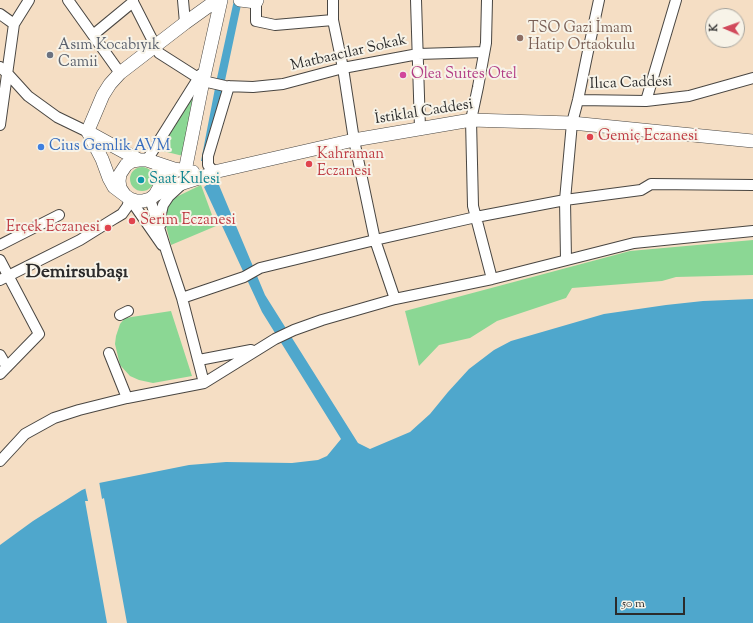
<!DOCTYPE html>
<html>
<head>
<meta charset="utf-8">
<style>
	body { margin:0 }
	#map { position:relative; width:753px; height:623px; overflow:hidden; background:#f5dec4; font-family:"Sorts Mill Goudy",serif }
	canvas { display:block }
	.north { position:absolute; left:705px; top:8px; width:40px; height:40px; box-sizing:border-box; background:#f7f3e8; border:1px solid #a5a39c; border-radius:50%; rotate:272deg; font-size:11px; font-weight:700; line-height:16px; text-align:center; color:#2b2b2b }
	.north::after { content:''; display:block; margin:auto; width:14px; height:18px; background:#d1495b; clip-path:polygon(50% 0,100% 100%,50% 72%,0 100%) }
	.scale { position:absolute; left:615px; top:597px; width:70px; height:18px; box-sizing:border-box; border:2px solid #2b2b2b; border-top:0; padding-left:5px; font-size:12px; line-height:14px; white-space:nowrap; color:#2b2b2b; -webkit-text-stroke:3px #f7f3e8; paint-order:stroke }
</style>
</head>
<body>
<div id="map">
<canvas width="753" height="623"></canvas>
<div class="north">K</div>
<div class="scale">50 m</div>
</div>
<script>
const context = document.querySelector('canvas').getContext('2d');
context.lineJoin = 'round';
function fillPath(path, color) { context.fillStyle = color; context.fill(path, 'evenodd'); }
const toPath = rows => new Path2D(rows.map(r => 'M' + r).join(''));
function stroke(path, color, width, dash) { context.strokeStyle = color; context.lineWidth = width; context.lineCap = dash ? 'butt' : 'round'; context.setLineDash(dash || []); context.stroke(path); }
function write(font, color, halo, rows, align = 'center') {
  context.font = font + ' "Sorts Mill Goudy",serif'; context.lineWidth = 4; context.setLineDash([]); context.textBaseline = 'middle'; context.strokeStyle = halo; context.fillStyle = color; for (const [text, x, y, turn = 0] of rows) {
    context.save(); context.translate(x, y); context.rotate((+turn || 0) * Math.PI / 180); context.textAlign = isNaN(turn) ? turn : align; if (halo) context.strokeText(text, 0, 0); context.fillText(text, 0, 0); context.restore();
  }
}
fillPath(toPath([
	[198,86,183,156,159,150],
	'130 179a12 12 0 1 1 24 0a12 12 0 1 1-24 0Z',
	[201,185,216,226,171,245,166,226,167,207,172,199],
	[753,240,753,275,676,277,662,281,572,288,566,298,497,321,470,338,439,345,419,366,405,311,630,251],
	[171,311,192,376,153,383,139,380,130,376,120,365,115,344,116,336,120,324,125,318]
]), '#8bd794');
fillPath(toPath([
	[234,0,242,0,208,161,201,161,217,78],
	[216,178,265,295,358,443,370,449,410,432,430,414,448,392,469,369,494,350,511,341,604,314,666,305,703,301,753,299,753,623,0,623,0,545,33,521,82,490,99,483,189,465,226,462,292,463,318,460,327,456,341,439,262,312,204,187]
]), '#4fa7cc');
fillPath(toPath([
	[99,481,102,499,104,498,127,623,107,623,85,501,88,501,85,487]
]), '#f5dec4');
const minor = toPath([
	[68,0,120,73],
	[133,0,133,2,159,53,203,81,225,86,253,87,283,84,343,68,418,54,484,52],
	[183,0,185,23],
	[333,0,333,20,343,68,354,140,375,240,395,299],
	[416,0,420,128],
	[487,0,486,43,478,87,471,120,473,206,492,279],
	[256,2,256,21,275,25,333,20],
	[0,14,14,24],
	[93,35,133,2],
	[0,67,8,74,28,96,57,117,88,132],
	[578,100,646,101,689,96,753,78],
	[646,101,676,0],
	[0,125,14,24,29,0],
	[147,160,201,74],
	[214,172,208,165,208,156,229,86],
	[130,199,162,245],
	[150,199,167,253,182,298,204,383],
	[161,224,160,218,163,205,169,196,182,184],
	[0,245,59,215],
	[0,260,39,334,0,374],
	[566,260,565,200,572,123,578,100,587,56,599,0],
	[0,280,80,240,112,220,122,214,127,207,130,199],
	[182,298,244,277,260,268,375,240,476,217,565,200,641,190,651,184,753,185],
	[120,315,128,311],
	[109,353,127,398],
	[0,355,7,367],
	[199,360,251,350],
	[0,461,25,434,54,418,79,410,127,398,204,383,275,339,294,330,322,320,395,299,492,279,634,243,753,231]
]);
const major = toPath([
	[240,0,256,2,257,0],
	[88,132,89,128,103,95,110,84,120,73,185,23,217,0],
	[88,132,102,159,109,178,114,187,130,199,136,201,143,201,150,199,155,195,163,181,162,173,157,164],
	[88,132,139,160],
	[185,171,203,81,221,0],
	[124,194,120,188,119,181,120,174,126,165,132,161,139,160,147,160,174,169,193,172],
	[155,195,168,188,183,183,208,175,214,172,354,140,471,120,572,123,753,141]
]);
stroke(minor, '#494642', 12);
stroke(major, '#494642', 14);
stroke(minor, '#fff', 10);
stroke(major, '#fff', 13);
for (const [x, y, r, color] of [
	[520,38,4,"#8d6e63"],
	[50,55,4,"#6b7280"],
	[403,75,4,"#d1479c"],
	[590,137,4,"#e0444e"],
	[41,147,4,"#3f7fe0"],
	[309,164,4,"#e0444e"],
	[141,180,4,"#0f9aa8"],
	[132,221,4,"#e0444e"],
	[108,228,4,"#e0444e"]
]) { const dot = new Path2D(); dot.arc(x, y, r, 0, 2 * Math.PI); context.fillStyle = color; context.fill(dot); stroke(dot, '#f7f3e8', 1.5); }
write('15px', '#785e54', '#f7f3e8', [
	["TSO Gazi İmam",528,29],
	["Hatip Ortaokulu",528,46]
], 'left');
write('15px', '#5b616d', '#f7f3e8', [
	["Asım Kocabıyık",58,46],
	["Camii",58,63]
], 'left');
write('15px', '#2b2b2b', '#f7f3e8', [
	["Matbaacılar Sokak",349,54,-13],
	["Ilıca Caddesi",631,84,-2],
	["İstiklal Caddesi",424,113,-9]
]);
write('15px', '#b23c85', '#f7f3e8', [
	["Olea Suites Otel",411,75]
], 'left');
write('15px', '#be3a42', '#f7f3e8', [
	["Gemiç Eczanesi",598,137],
	["Kahraman",317,155],
	["Eczanesi",317,172],
	["Serim Eczanesi",140,221],
	["Erçek Eczanesi",100,228,"right"]
], 'left');
write('15px', '#366cbe', '#f7f3e8', [
	["Cius Gemlik AVM",49,147]
], 'left');
write('15px', '#0d838f', '#f7f3e8', [
	["Saat Kulesi",149,180]
], 'left');
write('bold 19px', '#2b2b2b', '#f7f3e8', [
	["Demirsubaşı",77,274]
]);
</script>
</body>
</html>
